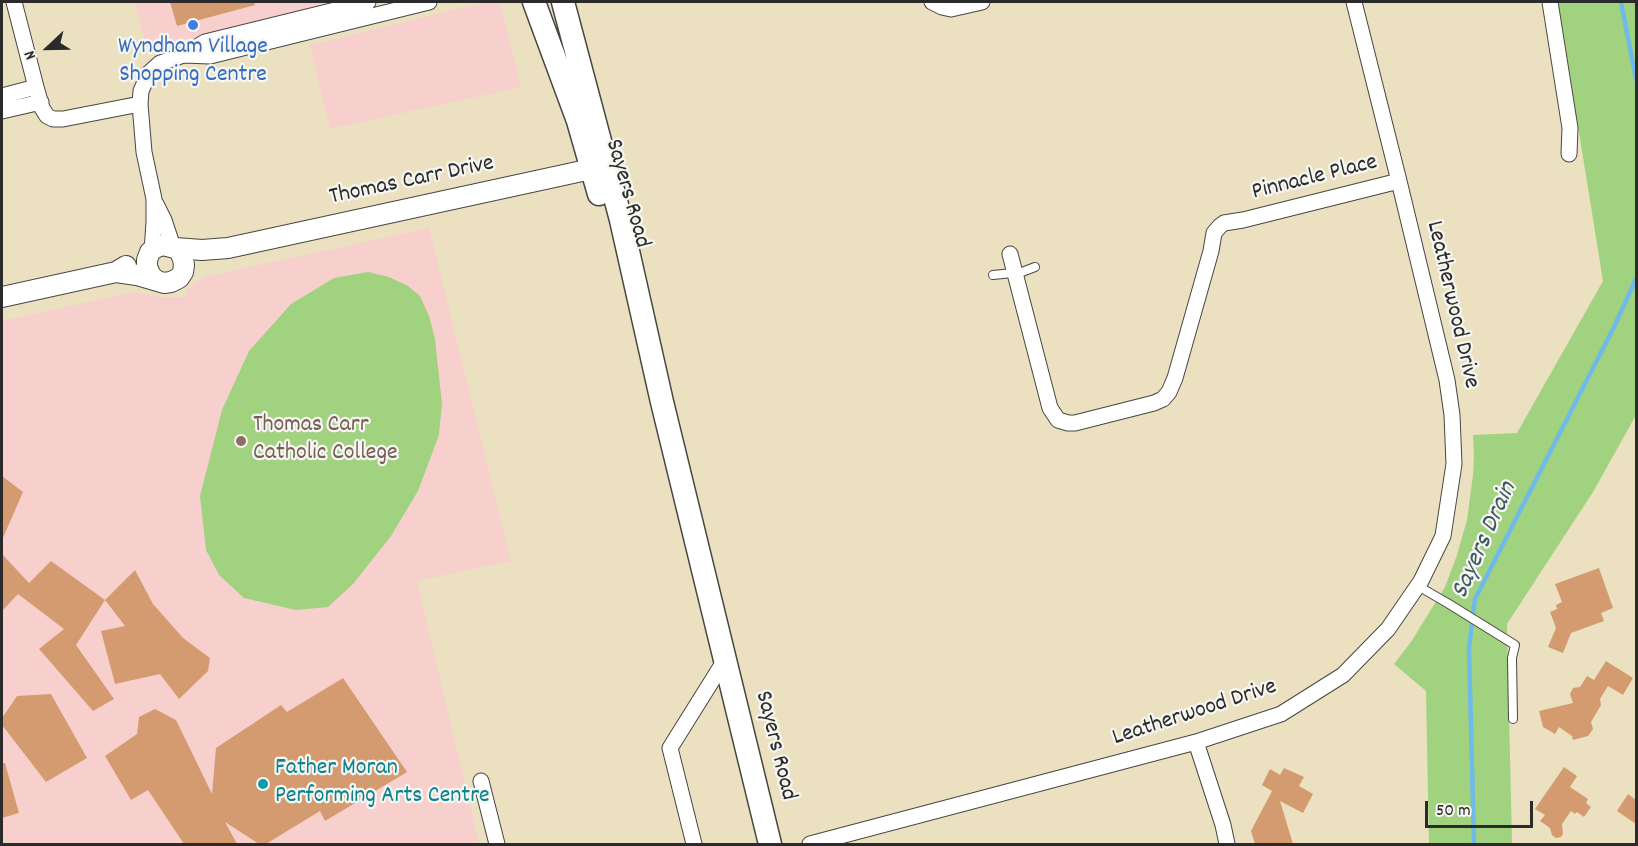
<!DOCTYPE html>
<html>
<head>
<meta charset="utf-8">
<style>
	body { margin:0 }
	#map { position:relative; width:1638px; height:846px; overflow:hidden; background:#ebe0bf; font-family:Dekko,sans-serif }
	canvas { display:block }
	.frame { position:absolute; inset:0; border:3px solid #2b2b2b; pointer-events:none }
	.north { position:absolute; left:18px; top:18px; width:60px; height:60px; -webkit-text-stroke:4px #f6f6f2; paint-order:stroke; rotate:248deg; font-size:16px; font-weight:700; line-height:24px; text-align:center; color:#2b2b2b }
	.north::after { content:''; display:block; margin:auto; width:21px; height:27px; background:#2b2b2b; clip-path:polygon(50% 0,100% 100%,50% 72%,0 100%) }
	.scale { position:absolute; left:1425px; top:801px; width:108px; height:27px; box-sizing:border-box; border:3px solid #2b2b2b; border-top:0; padding-left:8px; font-size:18px; line-height:21px; white-space:nowrap; color:#2b2b2b; -webkit-text-stroke:4px #f6f6f2; paint-order:stroke }
</style>
</head>
<body>
<div id="map">
<canvas width="1638" height="846"></canvas>
<div class="frame"></div>
<div class="north">N</div>
<div class="scale">50 m</div>
</div>
<script>
const context = document.querySelector('canvas').getContext('2d');
context.lineJoin = 'round';
function fillPath(path, color) { context.fillStyle = color; context.fill(path, 'evenodd'); }
const toPath = rows => new Path2D(rows.map(r => 'M' + r).join(''));
function stroke(path, color, width, dash) { context.strokeStyle = color; context.lineWidth = width; context.lineCap = dash ? 'butt' : 'round'; context.setLineDash(dash || []); context.stroke(path); }
function write(font, color, halo, rows, align = 'center') {
  context.font = font + ' Dekko,sans-serif'; context.lineWidth = 4.5; context.setLineDash([]); context.textBaseline = 'middle'; context.strokeStyle = halo; context.fillStyle = color; for (const [text, x, y, turn = 0] of rows) {
    context.save(); context.translate(x, y); context.rotate((+turn || 0) * Math.PI / 180); context.textAlign = isNaN(turn) ? turn : align; if (halo) context.strokeText(text, 0, 0); context.fillText(text, 0, 0); context.restore();
  }
}
fillPath(toPath([
	[135,2,341,2,147,49],
	[486,2,500,2,521,87,330,129,310,45],
	[429,228,511,561,417,581,479,844,2,844,2,321,135,292,160,297,186,297,188,289,204,277]
]), '#f7d0ce');
fillPath(toPath([
	[1558,2,1636,2,1636,415,1593,492,1507,624,1512,844,1429,844,1426,691,1394,664,1411,642,1445,587,1457,555,1467,520,1473,475,1474,455,1473,435,1517,433,1603,281],
	[368,272,389,277,408,286,420,296,429,316,435,339,442,404,439,435,418,491,391,536,353,584,328,607,296,610,244,598,219,575,206,550,200,496,222,410,249,351,291,304,334,278]
]), '#a1d280');
stroke(toPath([
	[1621,2,1636,79],
	[1474,844,1469,648,1475,599,1614,327,1636,279]
]), '#6fbae8', 4.5);
fillPath(toPath([
	[170,2,254,2,255,5,177,26],
	[2,476,23,492,2,540],
	[2,554,29,583,51,561,105,600,76,645,114,699,93,711,39,649,64,629,18,594,2,611],
	[1599,568,1613,608,1601,613,1604,621,1571,633,1563,653,1548,647,1556,628,1550,612,1557,609,1556,605,1562,602,1555,584],
	[135,570,153,604,183,638,210,658,208,671,179,699,160,674,115,684,101,631,125,626,105,600],
	[1606,661,1633,678,1623,695,1608,686,1600,699,1601,705,1591,722,1593,729,1588,736,1573,740,1572,736,1559,727,1555,734,1543,727,1539,711,1573,703,1570,694,1573,688,1580,687,1587,676,1594,680],
	[343,678,407,772,325,821,320,811,266,844,259,844,225,822,237,844,184,844,148,790,131,800,105,756,137,734,139,717,155,709,176,720,212,794,216,748,281,705,287,712],
	[51,694,87,758,46,782,2,725,2,718,17,696],
	[2,763,5,763,19,813,2,818],
	[1564,767,1577,776,1570,787,1588,799,1586,803,1591,807,1584,817,1577,812,1575,814,1571,811,1562,824,1563,834,1561,837,1556,838,1552,835,1550,828,1540,821,1545,815,1535,809],
	[1284,768,1304,777,1299,786,1313,794,1303,813,1280,801,1293,844,1255,844,1251,831,1272,791,1262,785,1270,769,1280,775],
	[1628,794,1636,800,1636,824,1617,811]
]), '#d59b70');
const service = toPath([
	[993,275,1022,272,1035,267],
	[1418,586,1449,604,1515,645,1512,658,1513,719]
]);
const minor = toPath([
	[14,2,36,87,42,108,47,116,53,119,63,119,140,104],
	[932,2,942,7,951,9,982,2],
	[1550,2,1570,128,1569,154],
	[184,55,210,56,429,2],
	[2,96,36,87],
	[2,111,41,102],
	[156,204,164,220,173,247],
	[152,251,154,222,154,199,144,152,140,104,141,91,149,73,160,63,184,55,205,42,368,2],
	[1010,254,1050,408,1058,420,1068,423,1075,423,1154,403,1163,399,1169,392,1175,378,1211,251,1214,233,1220,226,1224,223,1243,220,1399,181],
	[1196,742,1223,825,1227,844],
	[481,781,497,844],
	[694,844,670,748,725,660],
	[810,844,1196,742,1281,714,1343,675,1388,629,1421,581,1443,536,1454,464,1452,415,1447,380,1399,181,1354,2]
]);
const tertiary = toPath([
	[175,248,202,250,228,248,605,166],
	[116,272,137,275,164,283,171,282,179,278,183,272,184,265,183,259,180,252,175,248,163,245,155,248,150,252,147,260,147,267,151,276,156,280],
	[2,297,116,272,126,266]
]);
const secondary = toPath([
	[534,2,578,121,599,194],
	[563,2,621,220,662,402,770,844]
]);
stroke(service, '#484641', 10);
stroke(minor, '#484641', 17);
stroke(tertiary, '#484641', 22);
stroke(secondary, '#484641', 25);
stroke(service, '#fff', 8);
stroke(minor, '#fff', 15);
stroke(tertiary, '#fff', 20);
stroke(secondary, '#fff', 22);
for (const [x, y, r, color] of [
	[193,25,6,"#3f7fe0"],
	[241,441,6,"#8d6e63"],
	[263,784,6,"#0f9aa8"]
]) { const dot = new Path2D(); dot.arc(x, y, r, 0, 2 * Math.PI); context.fillStyle = color; context.fill(dot); stroke(dot, '#f6f6f2', 2); }
write('24px', '#366cbe', '#f6f6f2', [
	["Wyndham Village",193,49],
	["Shopping Centre",193,77]
]);
write('24px', '#2b2b2b', '#f6f6f2', [
	["Pinnacle Place",1315,179,-14],
	["Thomas Carr Drive",412,182,-12],
	["Sayers Road",626,194,74],
	["Leatherwood Drive",1451,305,77],
	["Leatherwood Drive",1195,714,-18],
	["Sayers Road",774,746,76]
]);
write('24px', '#785e54', '#f6f6f2', [
	["Thomas Carr",253,427],
	["Catholic College",253,455]
], 'left');
write('24px', '#0d838f', '#f6f6f2', [
	["Father Moran",275,770],
	["Performing Arts Centre",275,798]
], 'left');
write('italic 26px', '#3f5664', '#f6f6f2', [
	["Sayers Drain",1486,541,-66]
]);
</script>
</body>
</html>
